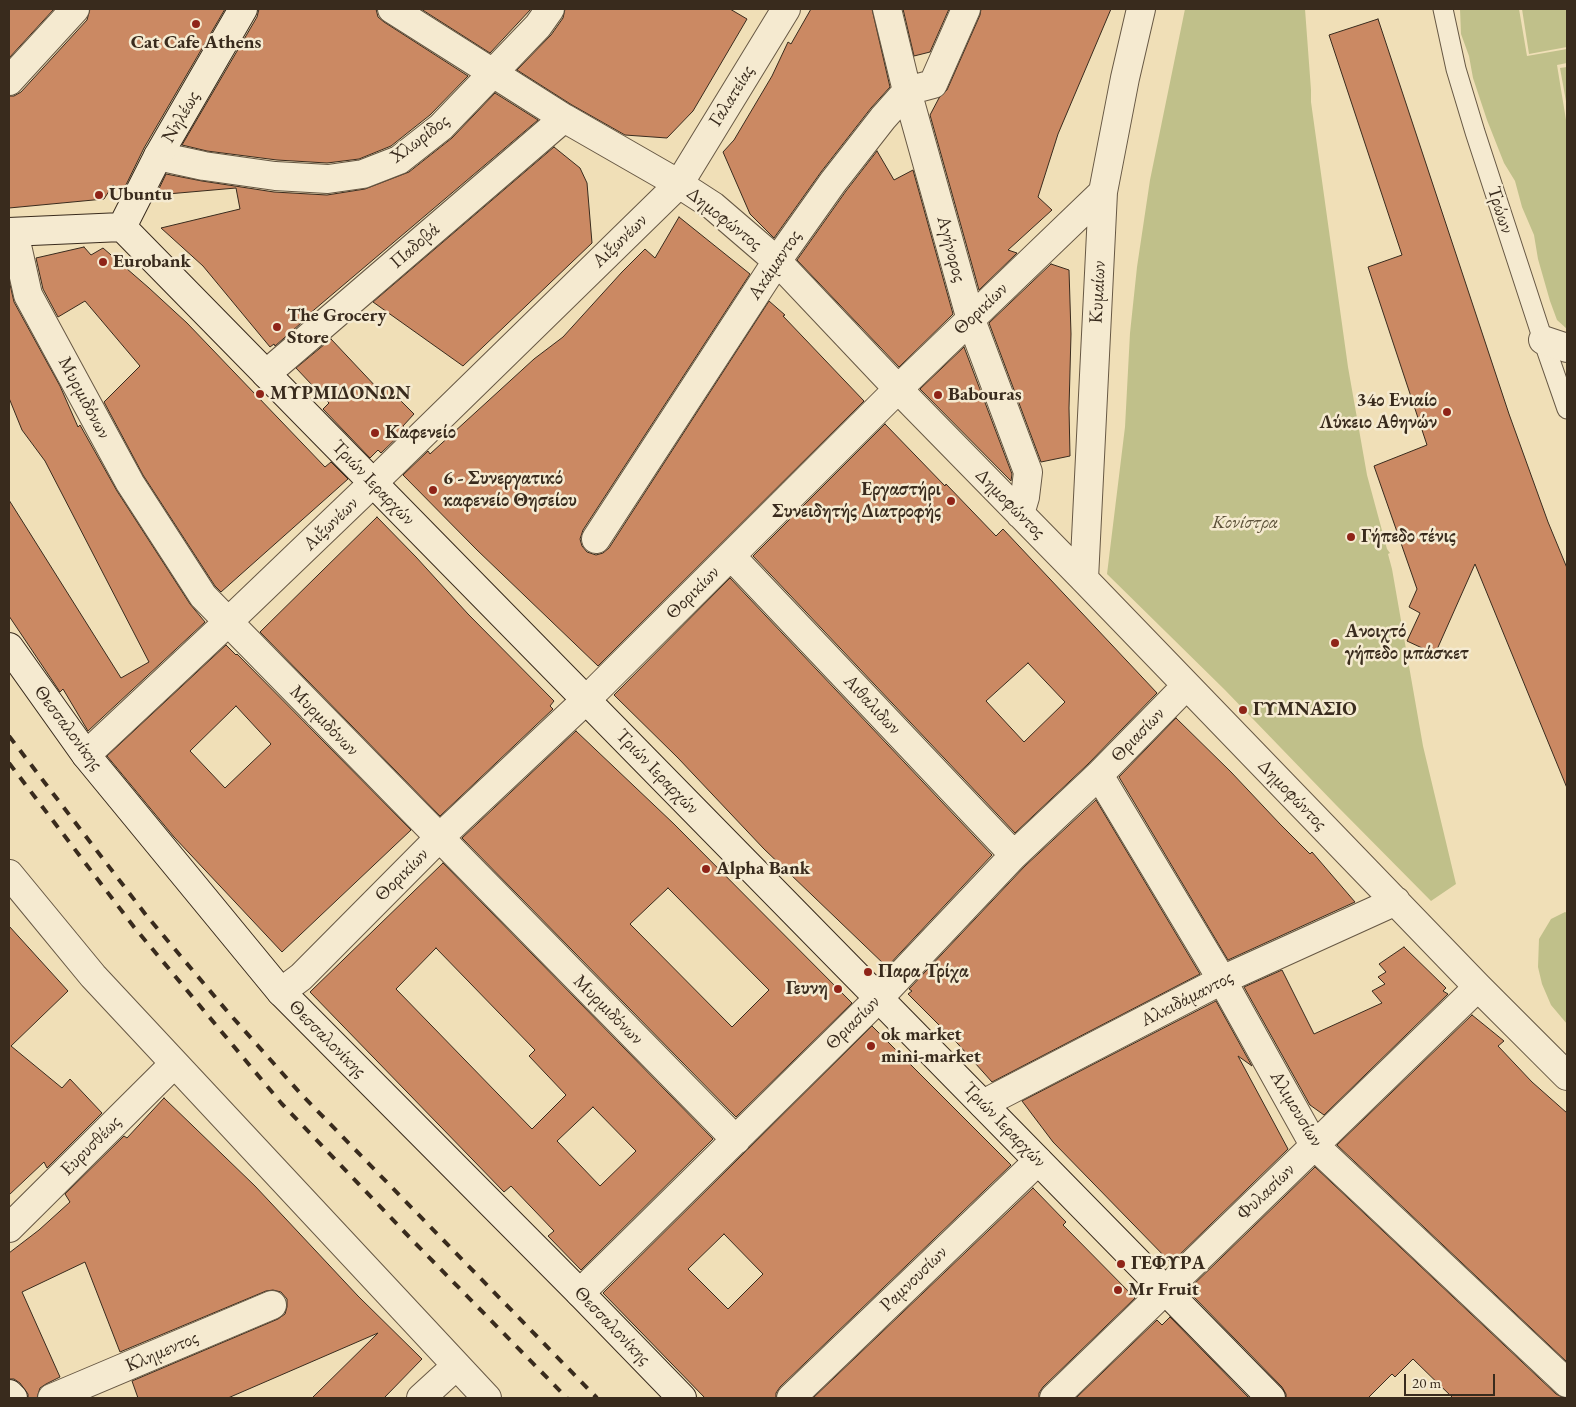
<!DOCTYPE html>
<html>
<head>
<meta charset="utf-8">
<style>
	body { margin:0 }
	#map { position:relative; width:1576px; height:1407px; overflow:hidden; background:#f0dfb7; font-family:"EB Garamond",serif }
	canvas { display:block }
	.frame { position:absolute; inset:0; border:10px solid #392b1d; pointer-events:none }
	.scale { position:absolute; left:1404px; top:1374px; width:91px; height:22px; box-sizing:border-box; border:2px solid #392b1d; border-top:0; padding-left:6px; font-size:15px; line-height:18px; white-space:nowrap; color:#392b1d; -webkit-text-stroke:4px #f5ead0; paint-order:stroke }
</style>
</head>
<body>
<div id="map">
<canvas width="1576" height="1407"></canvas>
<div class="frame"></div>
<div class="scale">20 m</div>
</div>
<script>
const context = document.querySelector('canvas').getContext('2d');
context.lineJoin = 'round';
function fillPath(path, color) { context.fillStyle = color; context.fill(path, 'evenodd'); }
const toPath = rows => new Path2D(rows.map(r => 'M' + r).join(''));
function stroke(path, color, width, dash) { context.strokeStyle = color; context.lineWidth = width; context.lineCap = dash ? 'butt' : 'round'; context.setLineDash(dash || []); context.stroke(path); }
function write(font, color, halo, rows, align = 'center') {
  context.font = font + ' "EB Garamond",serif'; context.lineWidth = 5; context.setLineDash([]); context.textBaseline = 'middle'; context.strokeStyle = halo; context.fillStyle = color; for (const [text, x, y, turn = 0] of rows) {
    context.save(); context.translate(x, y); context.rotate((+turn || 0) * Math.PI / 180); context.textAlign = isNaN(turn) ? turn : align; if (halo) context.strokeText(text, 0, 0); context.fillText(text, 0, 0); context.restore();
  }
}
fillPath(toPath([
	[1185,9,1305,9,1311,90,1311,102,1348,367,1367,475,1387,549,1390,553,1388,554,1392,569,1423,746,1456,884,1431,901,1336,805,1225,690,1107,574,1125,427,1130,333,1137,267,1150,180],
	[1460,9,1519,9,1527,56,1567,49,1567,63,1557,65,1567,126,1567,329,1557,320,1550,301,1538,259,1534,235,1522,207,1515,181,1504,163,1487,120,1473,78,1469,56,1461,34],
	[1522,9,1567,9,1567,47,1529,54],
	[1567,67,1567,107,1560,68],
	[1565,912,1567,913,1567,1024,1551,1005,1542,984,1538,967,1539,939,1551,919]
]), '#c0c08a');
const building = toPath([
	[9,9,54,9,9,58,9,9],
	[90,9,225,9,144,148,122,193,113,185,104,199,9,208,9,96,14,96,21,92,87,20,90,9],
	[259,9,376,9,378,17,384,22,468,76,430,115,391,146,359,159,327,163,277,160,207,151,182,145,257,17,259,9],
	[421,9,531,9,490,53,421,9],
	[565,9,730,9,747,19,693,111,667,138,625,135,572,105,517,70,551,35,563,18,565,9],
	[811,9,872,9,890,87,871,108,821,172,774,238,750,214,723,152,734,140,772,76,788,42,791,44,811,9],
	[903,9,949,9,930,52,914,56,903,9],
	[981,9,1111,9,1058,134,1038,197,1052,210,1008,250,1017,253,979,290,930,115,939,98,947,90,980,15,981,9],
	[1378,19,1509,414,1548,522,1567,568,1567,788,1475,564,1435,654,1407,641,1420,613,1409,607,1417,589,1374,466,1427,445,1368,267,1402,255,1329,35,1378,19],
	[495,93,538,120,308,315,309,316,275,346,274,344,270,347,203,266,161,228,240,209,236,188,156,195,166,174,202,181,274,192,327,195,365,189,409,172,452,138,495,93],
	[554,147,580,168,587,183,592,243,463,366,373,302,554,147],
	[877,151,894,180,913,170,953,314,899,367,797,260,846,191,877,151],
	[679,217,750,274,583,530,580,539,582,546,587,552,596,555,603,553,609,548,769,301,785,315,783,316,864,401,598,666,477,550,403,475,428,451,430,454,534,359,563,337,622,272,645,249,655,258,679,217],
	[84,247,91,255,103,248,149,288,187,323,325,467,331,462,348,479,221,592,215,586,143,475,104,402,140,366,85,301,58,317,43,289,36,258,84,247],
	[1051,264,1069,270,1071,334,1069,408,1070,456,1041,462,989,323,1051,264],
	[9,280,14,302,60,386,78,427,80,425,117,491,190,604,205,622,88,731,63,689,60,692,9,616,9,500,121,678,149,662,45,461,22,430,9,398,9,280],
	[331,339,379,390,385,385,414,414,403,426,406,429,381,453,378,450,370,458,323,409,329,403,296,368,331,339],
	[964,347,1012,474,1011,481,920,389,964,347],
	[885,424,945,486,946,484,996,536,1003,529,1157,693,1088,764,1015,833,753,556,885,424],
	[1028,663,1065,702,1024,742,986,701,1028,663],
	[377,517,416,557,468,614,554,701,550,706,553,709,440,816,260,632,377,517],
	[730,578,992,855,887,967,764,849,678,758,614,695,730,578],
	[226,645,236,655,237,654,411,830,282,952,174,837,107,756,226,645],
	[236,706,271,744,225,788,190,751,236,706],
	[1176,718,1231,772,1280,824,1310,854,1312,852,1355,902,1228,960,1119,777,1176,718],
	[576,731,674,824,852,1003,736,1117,462,838,576,731],
	[668,888,769,990,732,1027,630,924,668,888],
	[1096,800,1200,974,992,1082,958,1044,908,994,912,991,909,989,1025,866,1096,800],
	[443,863,713,1139,581,1270,548,1236,554,1231,511,1186,504,1192,310,992,443,863],
	[436,948,535,1050,529,1056,566,1095,532,1129,396,989,436,948],
	[593,1107,636,1151,600,1186,557,1141,593,1107],
	[9,926,68,991,11,1046,62,1088,70,1079,102,1113,47,1168,44,1162,9,1195,9,926],
	[1404,947,1446,988,1443,991,1448,994,1324,1115,1310,1105,1244,987,1282,970,1314,1034,1382,1003,1372,991,1385,984,1378,977,1386,972,1379,964,1404,947],
	[1216,1001,1252,1066,1238,1056,1288,1149,1171,1263,1053,1142,1022,1101,1216,1001],
	[1472,1015,1504,1041,1498,1046,1532,1082,1567,1113,1567,1362,1337,1145,1472,1015],
	[872,1026,1011,1165,780,1387,776,1393,776,1398,705,1398,603,1293,872,1026],
	[724,1234,763,1274,728,1309,688,1269,724,1234],
	[164,1098,255,1186,358,1296,422,1359,384,1398,312,1398,378,1333,228,1398,138,1398,132,1381,278,1319,285,1314,287,1307,287,1299,281,1292,273,1290,266,1291,120,1352,85,1262,22,1292,60,1377,46,1384,40,1388,37,1398,28,1398,28,1394,20,1383,14,1379,9,1379,9,1253,39,1230,70,1202,65,1194,124,1136,127,1138,164,1098],
	[1315,1167,1556,1394,1564,1398,1453,1398,1413,1359,1395,1377,1392,1374,1368,1398,1286,1398,1286,1394,1282,1387,1192,1295,1194,1292,1190,1288,1315,1167],
	[1033,1188,1066,1222,1063,1225,1135,1298,1043,1387,1039,1393,1039,1398,813,1398,1033,1188],
	[1170,1317,1249,1398,1076,1398,1157,1320,1162,1325,1170,1317]
]);
fillPath(building, '#cb8963');
stroke(building, '#392b1d', 1);
const lane = toPath([
	[1443,9,1456,69,1475,132,1543,340,1567,409]
]);
const street = toPath([
	[392,9,564,118,679,184,713,206,777,261,898,389,1084,579,1478,987,1567,1076],
	[887,9,907,91,971,320,1028,472,1025,497,1020,514],
	[9,81,75,9],
	[158,156,204,166,275,176,328,179,363,174,399,160,441,127,538,26,550,9],
	[14,232,28,295,130,483,203,596,736,1140],
	[1543,340,1567,348],
	[266,374,564,118],
	[596,539,777,261,833,182,883,118,907,91,933,84,966,9],
	[731,556,1014,855],
	[1084,579,1103,192,1125,78,1141,9],
	[86,755,228,622,373,483,679,184,786,9],
	[1099,775,1222,980,1314,1145,1567,1383],
	[9,874,93,976,487,1398],
	[281,992,301,977,439,838,586,700,898,389,1103,192],
	[983,1104,1222,980,1396,901],
	[9,1228,174,1064],
	[580,1293,879,998,1014,855,1099,775,1186,686],
	[52,1398,272,1305],
	[421,1398,456,1366],
	[791,1398,1038,1161],
	[1054,1398,1478,987]
]);
const secondary = toPath([
	[122,227,158,156,243,9],
	[9,232,122,227,1271,1398],
	[9,647,86,755,281,992,580,1293,682,1398],
	[9,1394,13,1398]
]);
stroke(lane, '#675844', 21);
stroke(street, '#675844', 30);
stroke(secondary, '#392b1d', 30);
stroke(lane, '#f5ead0', 19);
stroke(street, '#f5ead0', 28);
stroke(secondary, '#f5ead0', 28);
stroke(toPath([
	[9,736,146,915,227,1011,300,1093,597,1398],
	[9,763,134,927,282,1104,415,1243,567,1398]
]), '#392b1d', 4, [9, 9]);
for (const [x, y, r, color] of [
	[196,24,5,"#8f2418"],
	[99,195,5,"#8f2418"],
	[103,262,5,"#8f2418"],
	[277,327,5,"#8f2418"],
	[260,394,5,"#8f2418"],
	[938,395,5,"#8f2418"],
	[1447,412,5,"#8f2418"],
	[375,433,5,"#8f2418"],
	[433,490,5,"#8f2418"],
	[951,501,5,"#8f2418"],
	[1351,537,5,"#8f2418"],
	[1335,643,5,"#8f2418"],
	[1243,710,5,"#8f2418"],
	[706,869,5,"#8f2418"],
	[868,972,5,"#8f2418"],
	[838,989,5,"#8f2418"],
	[871,1046,5,"#8f2418"],
	[1121,1264,5,"#8f2418"],
	[1118,1290,5,"#8f2418"]
]) { const dot = new Path2D(); dot.arc(x, y, r, 0, 2 * Math.PI); context.fillStyle = color; context.fill(dot); stroke(dot, '#f5ead0', 2); }
write('bold 19px', '#392b1d', '#f5ead0', [
	["Cat Cafe Athens",196,43,"center"],
	["Ubuntu",109,195],
	["Eurobank",113,262],
	["The Grocery",287,316],
	["Store",287,338],
	["ΜΥΡΜΙΔΟΝΩΝ",270,394],
	["Babouras",948,395],
	["34ο Ενιαίο",1437,401,"right"],
	["Λύκειο Αθηνών",1437,423,"right"],
	["Καφενείο",385,433],
	["6 - Συνεργατικό",443,479],
	["καφενείο Θησείου",443,501],
	["Εργαστήρι",941,490,"right"],
	["Συνειδητής Διατροφής",941,512,"right"],
	["Γήπεδο τένις",1361,537],
	["Ανοιχτό",1345,632],
	["γήπεδο μπάσκετ",1345,654],
	["ΓΥΜΝΑΣΙΟ",1253,710],
	["Alpha Bank",716,869],
	["Παρα Τρίχα",878,972],
	["Γευνη",828,989,"right"],
	["ok market",881,1035],
	["mini-market",881,1057],
	["ΓΕΦΥΡΑ",1131,1264],
	["Mr Fruit",1128,1290]
], 'left');
write('19px', '#392b1d', '#f5ead0', [
	["Γαλατείας",732,96,-58],
	["Νηλέως",181,117,-60],
	["Χλωρίδος",420,139,-37],
	["Τρώων",1500,210,72],
	["Δημοφώντος",724,219,38],
	["Αιξωνέων",620,241,-44],
	["Παδοβά",415,246,-41],
	["Αγήνορος",951,249,75],
	["Ακάμαντος",775,265,-56],
	["Κυμαίων",1098,292,-87],
	["Θορικίων",981,309,-44],
	["Μυρμιδόνων",84,398,62],
	["Τριών Ιεραρχών",373,483,46],
	["Δημοφώντος",1010,504,45],
	["Αιξωνέων",331,524,-44],
	["Θορικίων",693,593,-45],
	["Αιθαλιδων",872,705,47],
	["Μυρμιδόνων",324,721,46],
	["Θεσσαλονίκης",68,728,53],
	["Θριασίων",1138,735,-46],
	["Τριών Ιεραρχών",657,772,46],
	["Δημοφώντος",1292,795,46],
	["Θορικίων",402,875,-45],
	["Αλκιδάμαντος",1187,999,-27],
	["Μυρμιδόνων",608,1010,45],
	["Θριασίων",853,1023,-45],
	["Θεσσαλονίκης",327,1039,45],
	["Αλιμουσίων",1296,1109,59],
	["Τριών Ιεραρχών",1004,1125,46],
	["Ευρυσθέως",91,1146,-45],
	["Φυλασίων",1266,1192,-44],
	["Ραμνουσίων",914,1279,-44],
	["Θεσσαλονίκης",612,1326,46],
	["Κλημεντος",162,1352,-23]
]);
write('italic 19px', '#5b5038', '#f5ead0', [
	["Κονίστρα",1245,523]
]);
</script>
</body>
</html>
